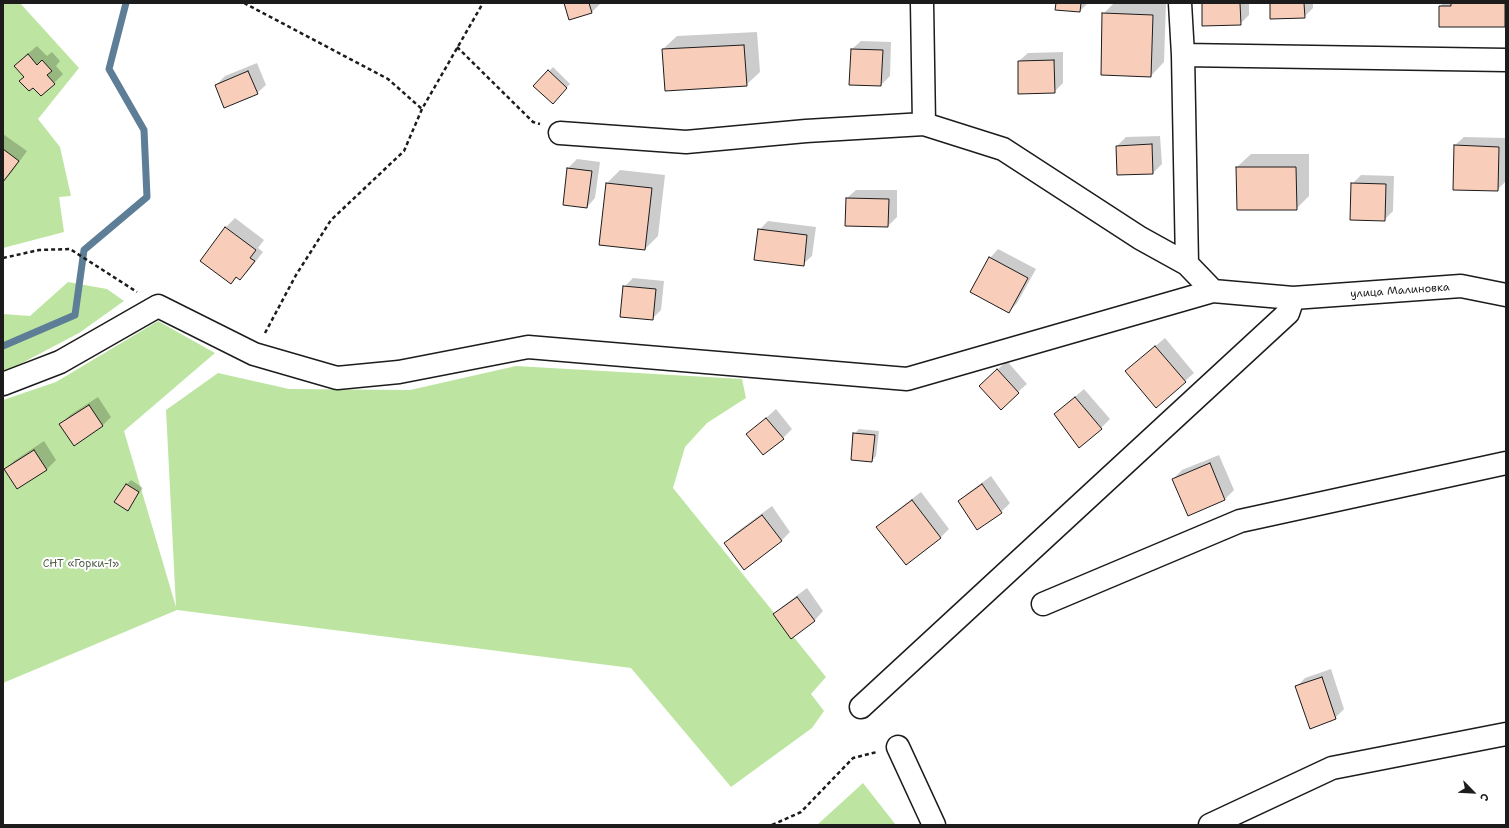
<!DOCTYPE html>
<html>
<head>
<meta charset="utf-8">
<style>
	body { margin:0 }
	#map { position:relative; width:1509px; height:828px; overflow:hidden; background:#fff; font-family:"Shantell Sans",sans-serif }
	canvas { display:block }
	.frame { position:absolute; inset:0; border:4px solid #1c1c1c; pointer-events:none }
	.north { position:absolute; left:1453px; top:772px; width:40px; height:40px; -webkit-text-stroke:3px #fff; paint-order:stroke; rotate:114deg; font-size:11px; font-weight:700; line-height:16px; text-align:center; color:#1c1c1c }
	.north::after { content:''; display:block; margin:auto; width:14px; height:18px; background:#1c1c1c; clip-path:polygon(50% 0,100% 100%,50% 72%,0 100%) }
</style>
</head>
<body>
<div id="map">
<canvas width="1509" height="828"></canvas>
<div class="frame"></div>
<div class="north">С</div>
</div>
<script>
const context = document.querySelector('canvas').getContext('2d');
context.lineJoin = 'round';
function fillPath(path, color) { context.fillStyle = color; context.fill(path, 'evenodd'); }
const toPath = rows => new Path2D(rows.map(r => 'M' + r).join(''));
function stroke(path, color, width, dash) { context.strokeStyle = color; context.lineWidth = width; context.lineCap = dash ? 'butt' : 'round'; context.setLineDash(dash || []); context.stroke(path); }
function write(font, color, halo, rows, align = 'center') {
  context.font = font + ' "Shantell Sans",sans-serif'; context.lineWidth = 4; context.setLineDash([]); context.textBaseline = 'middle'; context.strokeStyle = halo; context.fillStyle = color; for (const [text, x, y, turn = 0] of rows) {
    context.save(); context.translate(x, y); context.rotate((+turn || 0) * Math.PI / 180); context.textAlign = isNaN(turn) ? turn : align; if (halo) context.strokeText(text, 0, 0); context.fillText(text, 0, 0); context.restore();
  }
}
fillPath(toPath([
	[3,3,20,3,79,68,38,119,60,147,71,196,59,197,64,232,3,248],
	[68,282,107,289,124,301,79,333,3,373,3,314,30,316],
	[158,321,215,353,124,431,176,607,166,410,218,373,289,389,410,390,516,366,742,379,746,398,707,423,685,447,673,488,826,677,811,694,824,711,812,728,731,787,631,668,177,610,3,683,3,400,56,382],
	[863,783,896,825,817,825]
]), '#bde5a1');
fillPath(toPath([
	[565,3,601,3,592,12,570,19],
	[1057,3,1088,3,1080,11],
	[1114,3,1166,3,1164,62,1151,76,1103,14],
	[1203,3,1249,3,1249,15,1240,24],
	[1271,3,1313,3,1313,8,1304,17],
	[1443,3,1506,3,1506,24,1505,26,1440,26,1440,6],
	[757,32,760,72,746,85,663,49,677,36],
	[861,41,891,42,890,76,881,85,852,49],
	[37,46,47,56,52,52,60,61,56,66,63,74,54,83,33,86,25,77,24,57],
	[1063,52,1063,83,1054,92,1019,61,1028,53],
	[257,63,266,85,257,93,216,85,225,76],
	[553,67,570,84,553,102,535,86],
	[3,134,27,151,11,173,3,181],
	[1160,136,1162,164,1153,173,1117,146,1126,137],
	[1464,137,1506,138,1506,181,1497,190,1455,145],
	[1251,154,1309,154,1309,196,1296,209,1237,167],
	[577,159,600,162,595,198,587,207,568,168],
	[620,170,665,175,658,236,645,249,607,183],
	[1361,175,1394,176,1393,211,1384,220,1352,184],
	[856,190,897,190,897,217,888,226,847,198],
	[235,218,264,240,258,248,263,252,249,270,240,279,237,277,231,283,201,261,226,227],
	[768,221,816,227,812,256,803,264,759,230],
	[998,249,1036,269,1017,303,1009,312,990,258],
	[633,278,664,281,661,310,652,319,624,287],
	[1165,338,1194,373,1185,381,1126,371],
	[1007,361,1027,384,1018,392,989,377],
	[1084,389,1110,419,1101,428,1055,414],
	[98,397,111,417,102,426,61,424,70,415],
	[776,409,792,429,783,438,748,434],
	[859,429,879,431,876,456,872,461,854,434],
	[44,441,56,460,47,469,17,488,5,470,14,461],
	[1219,455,1234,490,1225,499,1173,479,1182,470],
	[991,476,1010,503,1001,512,959,502,968,493],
	[131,480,143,488,127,509,127,484],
	[921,492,949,529,941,537,906,564,878,527,887,518],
	[772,506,790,532,781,541,725,543,734,534],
	[807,588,823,611,815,620,791,638,774,614,783,606],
	[1331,669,1344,709,1335,718,1296,687,1305,678]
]), '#0003');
stroke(toPath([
	[3,346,75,315,84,250,147,197,144,130,109,69,126,3]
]), '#5d7e96', 7);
const building = toPath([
	[564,3,589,3,592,13,569,20,564,3],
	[1056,3,1081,3,1080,12,1055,10,1056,3],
	[1202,3,1240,3,1241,25,1202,26,1202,3],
	[1270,3,1304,3,1305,18,1270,19,1270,3],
	[1451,3,1505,3,1505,27,1439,27,1439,6,1451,6,1451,3],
	[1102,13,1153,15,1151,77,1101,75,1102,13],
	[744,45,747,86,665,91,662,49,744,45],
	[851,49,883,50,881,86,849,85,851,49],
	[28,54,37,65,42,60,52,71,47,75,55,84,41,96,33,88,29,91,19,81,24,77,14,66,28,54],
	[1054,60,1055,93,1018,94,1018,61,1054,60],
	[548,70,567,88,553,104,533,86,548,70],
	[248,71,258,94,224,108,215,85,248,71],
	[1152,144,1153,174,1117,175,1116,146,1152,144],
	[1454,145,1499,147,1498,191,1453,190,1454,145],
	[3,149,19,161,3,182,3,149],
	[1236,167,1296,167,1297,210,1237,210,1236,167],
	[567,168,592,171,587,208,563,205,567,168],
	[606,183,652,188,645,250,599,245,606,183],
	[1351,183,1386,184,1385,221,1350,220,1351,183],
	[846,198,889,199,888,227,845,226,846,198],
	[225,227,256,250,250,258,255,261,240,280,236,277,231,284,200,261,225,227],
	[758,229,807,235,804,266,754,260,758,229],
	[989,257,1028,278,1009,313,970,292,989,257],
	[623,286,656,289,653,320,620,317,623,286],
	[1155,346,1186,382,1156,408,1125,371,1155,346],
	[997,369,1019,393,1001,410,979,386,997,369],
	[1075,397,1102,429,1079,448,1054,414,1075,397],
	[89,405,103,426,74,446,59,424,89,405],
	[766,418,784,439,763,455,746,434,766,418],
	[853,433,875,435,872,462,851,460,853,433],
	[34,450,47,470,17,489,4,469,34,450],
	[1210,463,1225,500,1188,516,1172,479,1210,463],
	[126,484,139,492,128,511,114,502,126,484],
	[982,484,1002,513,977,530,958,501,982,484],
	[912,500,941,538,906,565,876,527,912,500],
	[762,515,782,541,744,570,724,543,762,515],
	[797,597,815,621,791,639,773,614,797,597],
	[1322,677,1336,719,1310,729,1295,686,1322,677]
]);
fillPath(building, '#f8cdb9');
stroke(building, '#1c1c1c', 1);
const minor = toPath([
	[922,3,924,124],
	[1180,3,1183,55],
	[560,133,686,142,806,131,924,124,1003,149,1140,238,1187,264],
	[1213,291,1187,264,1183,55,1506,60],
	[3,384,60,362,158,306,254,354,337,378,399,372,528,347,907,379,1213,291,1293,298,1461,286,1506,295],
	[1043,604,1240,521,1506,463],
	[861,707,1288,313,1293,298],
	[898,747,934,825],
	[1210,825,1332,768,1506,734]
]);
stroke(minor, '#1c1c1c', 25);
stroke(toPath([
	[244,3,388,79,422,109],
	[457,47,533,122,540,124],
	[3,258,39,250,70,249,137,292],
	[265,333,296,275,331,220,404,151,422,109,483,3],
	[772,825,801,812,853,758,877,752]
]), '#1c1c1c', 2.5, [4, 3]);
stroke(minor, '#fff', 22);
write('11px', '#1c1c1c', '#fff', [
	["улица Малиновка",1400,291,-4]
]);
write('11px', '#54624b', '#fff', [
	["СНТ «Горки-1»",81,564]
]);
</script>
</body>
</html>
